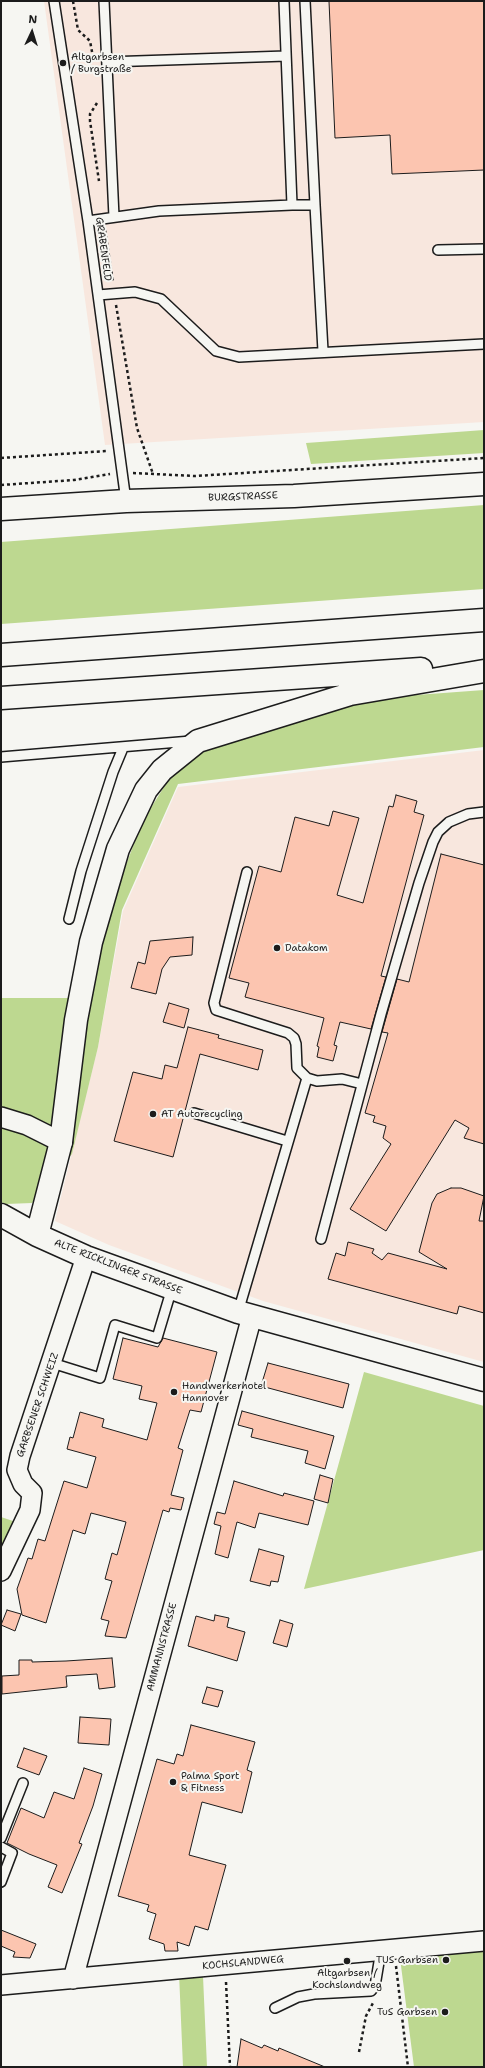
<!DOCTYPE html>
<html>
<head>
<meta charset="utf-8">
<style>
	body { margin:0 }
	#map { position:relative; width:485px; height:2068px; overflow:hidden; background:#f6f6f2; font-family:"Shantell Sans",sans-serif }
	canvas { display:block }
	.frame { position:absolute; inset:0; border:2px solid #1c1c1c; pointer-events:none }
	.north { position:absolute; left:12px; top:12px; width:40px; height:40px; -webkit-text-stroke:3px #f6f6f2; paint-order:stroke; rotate:4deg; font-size:11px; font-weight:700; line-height:16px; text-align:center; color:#1c1c1c }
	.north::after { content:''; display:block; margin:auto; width:14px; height:18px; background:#1c1c1c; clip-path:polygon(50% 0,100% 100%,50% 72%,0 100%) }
</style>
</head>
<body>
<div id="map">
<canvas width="485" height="2068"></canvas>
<div class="frame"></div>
<div class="north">N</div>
</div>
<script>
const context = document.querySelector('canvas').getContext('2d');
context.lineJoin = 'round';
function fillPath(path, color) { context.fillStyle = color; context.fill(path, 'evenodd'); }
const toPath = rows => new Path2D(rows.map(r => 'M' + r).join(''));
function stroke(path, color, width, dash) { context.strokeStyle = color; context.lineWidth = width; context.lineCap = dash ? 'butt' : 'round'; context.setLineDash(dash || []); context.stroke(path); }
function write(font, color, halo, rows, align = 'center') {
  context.font = font + ' "Shantell Sans",sans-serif'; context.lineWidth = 4; context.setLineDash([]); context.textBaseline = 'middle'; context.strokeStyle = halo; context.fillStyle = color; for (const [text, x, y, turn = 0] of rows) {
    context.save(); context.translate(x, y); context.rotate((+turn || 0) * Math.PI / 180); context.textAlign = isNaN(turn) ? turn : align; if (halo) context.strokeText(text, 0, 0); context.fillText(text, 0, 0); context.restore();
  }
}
fillPath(toPath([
	[44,1,484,1,484,422,105,445],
	[484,750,484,1362,263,1301,109,1245,55,1221,98,1047,123,911,178,787]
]), '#f8e7de');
fillPath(toPath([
	[484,430,484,453,311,464,306,443],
	[484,505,484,589,1,624,1,542],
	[484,690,484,747,178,784,122,910,98,1047,72,1154,32,1203,6,1204,1,1202,1,998,69,998,113,900,142,822,169,779,189,759,212,748,357,702,389,697],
	[364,1372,484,1406,484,1550,304,1589],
	[1,1517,16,1522,1,1547],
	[484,1951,484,2067,414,2067,400,1958],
	[179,1973,203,1976,207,2067,183,2067]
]), '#bdd890');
const building = toPath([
	[329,1,484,1,484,170,392,174,390,135,335,138,329,1],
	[396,795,417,801,414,812,424,815,381,976,386,977,371,1029,340,1022,334,1045,337,1046,333,1061,317,1057,319,1047,317,1046,324,1018,245,997,249,983,229,978,259,866,281,872,295,817,329,826,333,811,359,818,337,895,363,903,389,806,393,807,396,795],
	[441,854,484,865,484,1144,464,1138,469,1128,455,1120,386,1231,350,1209,391,1144,383,1138,386,1126,373,1122,375,1116,365,1113,388,1033,382,1032,397,979,409,982,441,854],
	[193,937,192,955,170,957,162,969,156,994,131,988,138,962,145,964,150,941,193,937],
	[169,1003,189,1009,184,1028,163,1022,169,1003],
	[188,1027,219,1035,218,1038,263,1050,258,1070,200,1054,173,1157,114,1141,133,1072,162,1079,165,1065,177,1068,188,1027],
	[451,1188,461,1188,484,1196,479,1221,484,1221,484,1313,459,1306,457,1314,328,1279,336,1253,345,1256,348,1242,374,1249,372,1253,382,1260,388,1253,447,1269,419,1252,432,1203,437,1194,451,1188],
	[123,1338,158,1347,163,1338,217,1352,201,1412,190,1410,178,1448,183,1450,171,1495,184,1498,181,1510,170,1508,169,1512,163,1510,126,1638,105,1636,109,1621,101,1619,112,1581,105,1579,112,1553,117,1555,126,1522,91,1513,85,1534,73,1530,46,1623,22,1615,17,1589,28,1558,32,1559,38,1539,45,1541,64,1481,87,1488,96,1457,67,1449,70,1437,73,1438,80,1412,104,1419,102,1427,147,1440,157,1403,139,1399,142,1386,113,1379,123,1338],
	[268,1363,349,1384,343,1408,261,1386,268,1363],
	[242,1411,334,1436,325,1469,305,1463,308,1451,251,1437,253,1429,238,1425,242,1411],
	[320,1475,333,1479,328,1503,314,1499,320,1475],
	[234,1481,283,1496,284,1493,314,1501,308,1525,259,1513,255,1528,237,1522,228,1558,215,1554,221,1526,214,1524,217,1512,225,1514,234,1481],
	[259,1549,284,1556,278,1582,271,1581,270,1586,250,1581,259,1549],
	[7,1610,21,1614,15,1631,1,1625,7,1610],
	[215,1615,229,1618,227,1627,245,1632,237,1661,188,1646,196,1616,214,1621,215,1615],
	[280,1620,293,1624,287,1647,273,1643,280,1620],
	[112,1658,115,1687,99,1689,97,1674,66,1676,67,1687,2,1694,2,1676,19,1675,19,1660,32,1660,32,1662,66,1661,112,1658],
	[207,1687,223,1691,218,1707,202,1703,207,1687],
	[80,1717,111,1719,109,1745,78,1743,80,1717],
	[191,1725,255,1742,247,1770,252,1772,242,1813,202,1802,189,1855,226,1865,208,1930,195,1926,189,1946,177,1942,178,1951,165,1951,164,1944,149,1939,156,1914,147,1911,149,1905,118,1896,157,1759,174,1764,177,1754,183,1756,191,1725],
	[24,1748,47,1756,39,1775,17,1767,24,1748],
	[84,1768,102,1774,93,1806,79,1843,82,1844,62,1893,48,1887,57,1865,29,1854,7,1843,21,1808,44,1818,54,1792,74,1799,84,1768],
	[1,1930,36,1944,30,1958,13,1957,15,1952,1,1946,1,1930],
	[241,2039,262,2048,264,2045,278,2051,279,2048,325,2067,237,2067,241,2039]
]);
fillPath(building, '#fcc5b0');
stroke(building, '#1c1c1c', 1);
const lane = toPath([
	[54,1,88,221,126,501],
	[104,1,114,217],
	[305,1,315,205],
	[107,62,286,56],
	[292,205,315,205,323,351],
	[88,221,159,211,292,205,284,1],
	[438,250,484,249],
	[98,295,135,292,161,299,216,351,239,357,484,344],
	[1,757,191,741],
	[247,872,214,1003,216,1010,288,1033,294,1038,296,1044,297,1068,307,1078,317,1081,342,1079,362,1084],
	[69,919,81,871,113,772,123,748],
	[194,1113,287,1141],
	[321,1239,381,1014,419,883,433,842,438,832,449,822,468,814,484,812],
	[238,1312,307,1078],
	[52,1363,100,1378,115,1325,157,1338,172,1288],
	[1,1838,23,1783],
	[1,1847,12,1853,1,1882],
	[275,2008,298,1997,314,1994,371,1991,375,1986,381,1950]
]);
const street = toPath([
	[1,1117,27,1125,61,1142],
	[1,1571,30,1510,32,1493,23,1484,17,1470,20,1456,86,1257],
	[73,1979,252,1316],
	[1,1985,484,1941]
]);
const secondary = toPath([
	[1,509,126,501,294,496,484,484],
	[1,1215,37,1235,86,1257,238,1312,484,1380],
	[37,1235,61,1142]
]);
const highway = toPath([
	[1,655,484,620],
	[1,698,421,669],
	[61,1142,76,1020,91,942,118,849,146,790,162,770,198,741,350,694,484,671]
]);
stroke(lane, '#1c1c1c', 12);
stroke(street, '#1c1c1c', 22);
stroke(secondary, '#1c1c1c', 25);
stroke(highway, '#1c1c1c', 25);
stroke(toPath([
	[73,1,78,30,90,41,93,57],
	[97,103,90,114,90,121,99,181],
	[105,230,113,282],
	[116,305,137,428,153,474],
	[1,458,107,451],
	[133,473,195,476,484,458],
	[1,485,74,480,110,474],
	[396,1966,408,2067],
	[226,1982,230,2067],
	[359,2052,366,2016,373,2003]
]), '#1c1c1c', 2.5, [3, 3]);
stroke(lane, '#f6f6f2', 9);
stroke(street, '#f6f6f2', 19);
stroke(secondary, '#f6f6f2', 22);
stroke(highway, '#f6f6f2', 22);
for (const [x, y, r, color] of [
	[63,63,4,"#1c1c1c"],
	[277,948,4,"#1c1c1c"],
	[153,1114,4,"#1c1c1c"],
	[174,1392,4,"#1c1c1c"],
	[173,1782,4,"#1c1c1c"],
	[446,1960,4,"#1c1c1c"],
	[347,1961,4,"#1c1c1c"],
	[445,2012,4,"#1c1c1c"]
]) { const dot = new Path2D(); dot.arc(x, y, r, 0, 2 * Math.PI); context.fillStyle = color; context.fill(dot); stroke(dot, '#f6f6f2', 1.5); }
write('10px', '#1c1c1c', '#f6f6f2', [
	["Altgarbsen",71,57],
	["/ Burgstraße",71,69],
	["Datakom",285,948],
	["AT Autorecycling",161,1114],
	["Handwerkerhotel",182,1386],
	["Hannover",182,1398],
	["Palma Sport",181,1776],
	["& Fitness",181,1788],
	["TUS Garbsen",438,1960,"right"],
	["Altgarbsen /",347,1973,"center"],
	["Kochslandweg",347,1985,"center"],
	["TuS Garbsen",437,2012,"right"]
], 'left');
write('10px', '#1c1c1c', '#f6f6f2', [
	["GRABENFELD",103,249,82],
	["BURGSTRASSE",243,497,-2],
	["ALTE RICKLINGER STRASSE",118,1267,21],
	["GARBSENER SCHWEIZ",38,1405,-71],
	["AMMANNSTRASSE",162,1647,-75],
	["KOCHSLANDWEG",243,1963,-5]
]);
</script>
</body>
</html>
